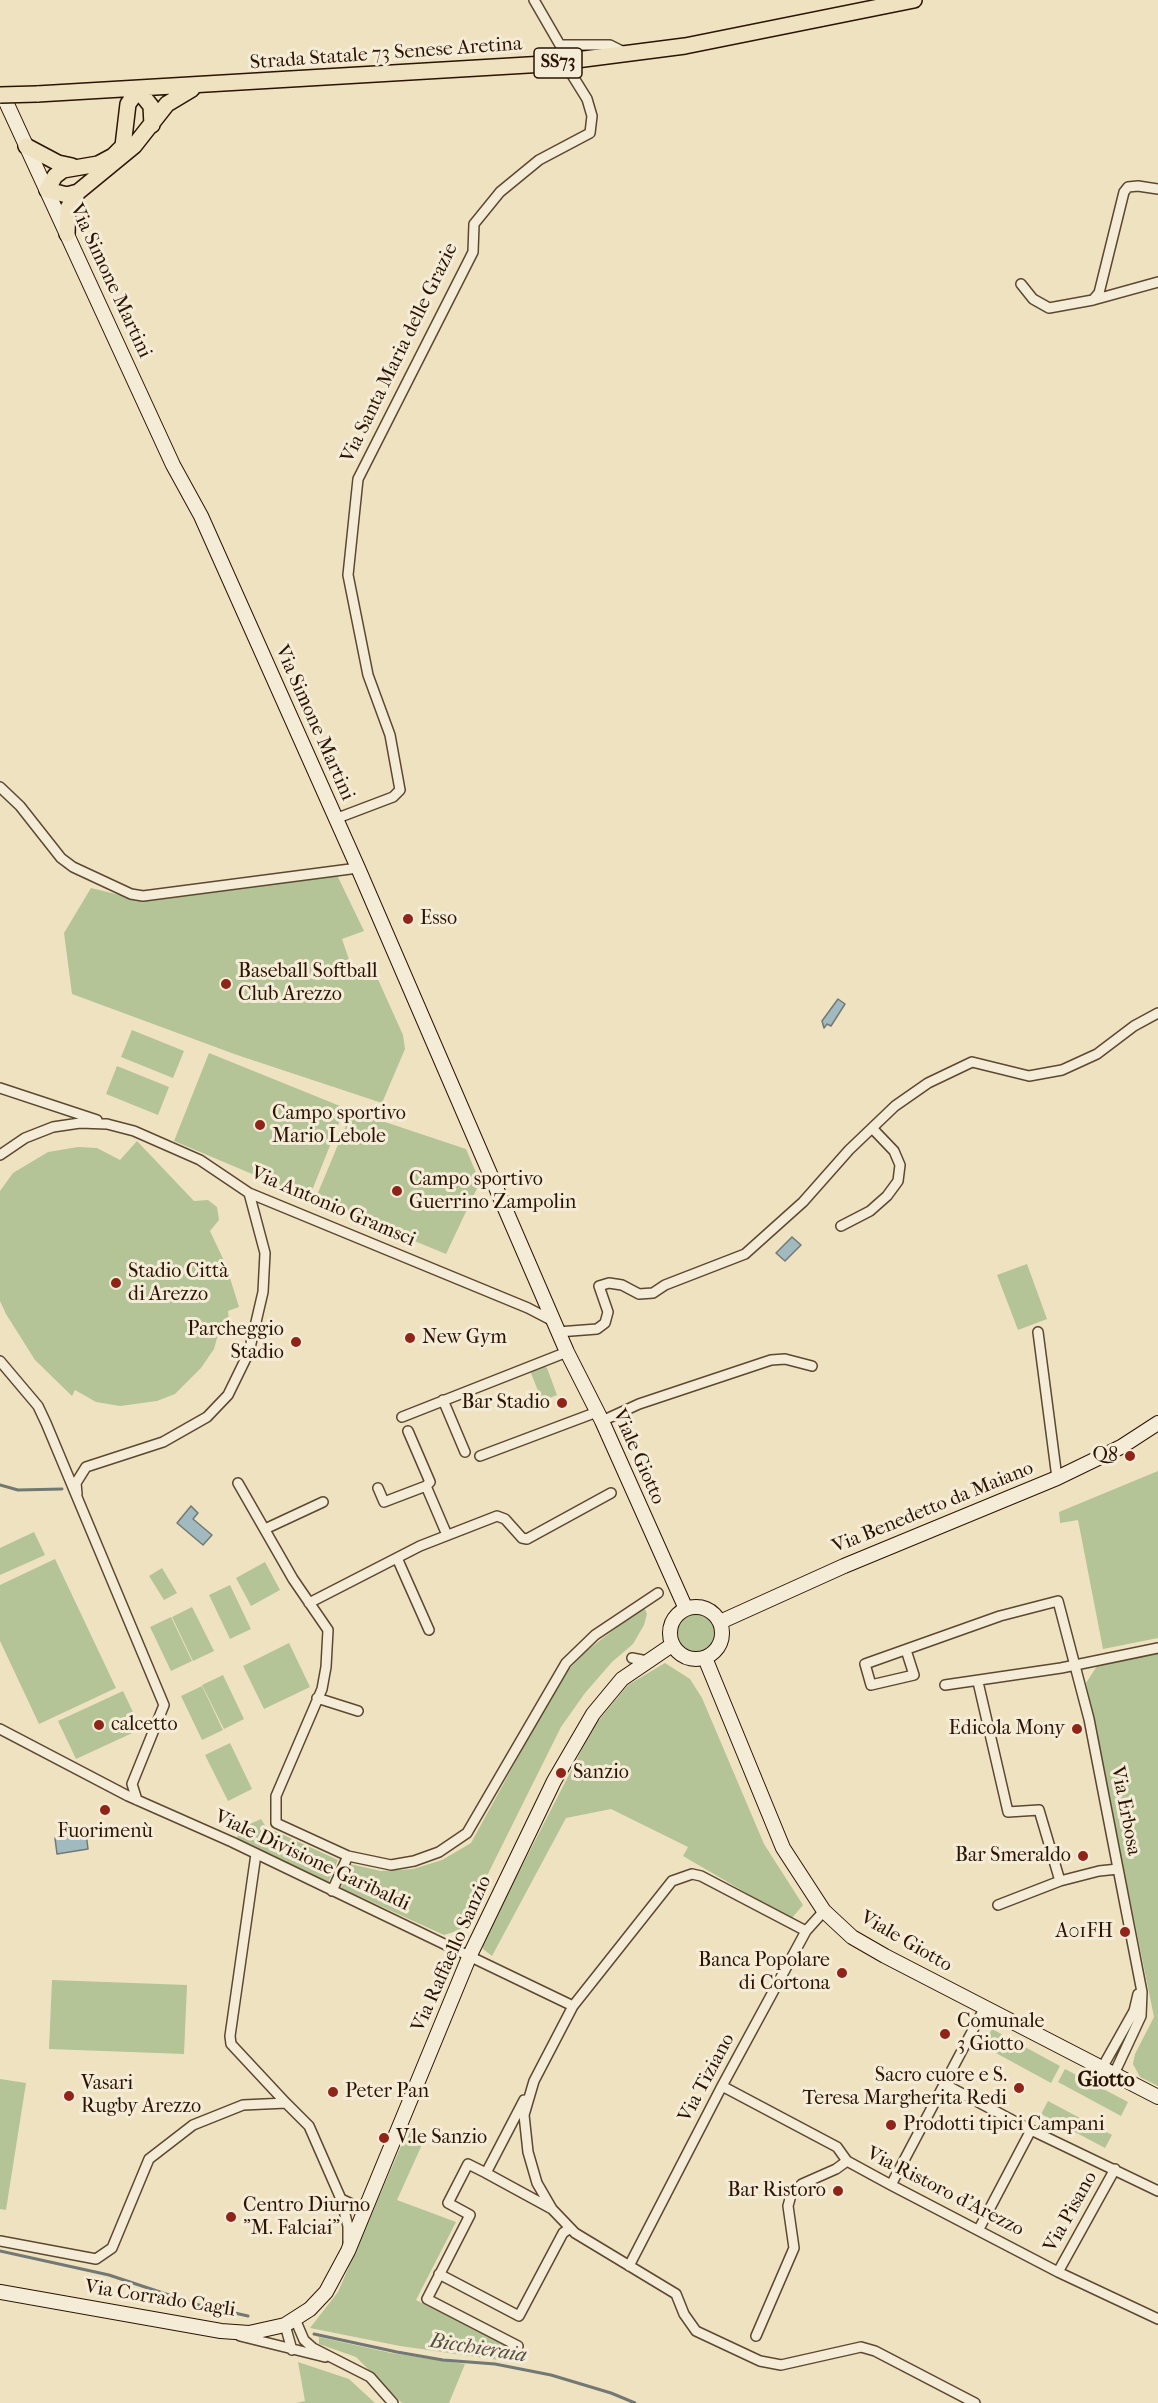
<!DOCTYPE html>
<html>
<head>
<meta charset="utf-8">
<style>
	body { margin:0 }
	canvas { display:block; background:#efe2c1 }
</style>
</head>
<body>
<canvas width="1158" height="2403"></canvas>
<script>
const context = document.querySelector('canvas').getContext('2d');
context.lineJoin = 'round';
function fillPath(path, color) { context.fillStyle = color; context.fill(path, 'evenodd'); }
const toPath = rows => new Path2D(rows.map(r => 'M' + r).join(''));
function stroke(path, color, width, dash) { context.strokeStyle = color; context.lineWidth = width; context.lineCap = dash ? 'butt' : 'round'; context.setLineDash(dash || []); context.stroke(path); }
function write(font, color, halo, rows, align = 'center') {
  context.font = font + ' "IM FELL French Canon",serif'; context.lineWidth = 6; context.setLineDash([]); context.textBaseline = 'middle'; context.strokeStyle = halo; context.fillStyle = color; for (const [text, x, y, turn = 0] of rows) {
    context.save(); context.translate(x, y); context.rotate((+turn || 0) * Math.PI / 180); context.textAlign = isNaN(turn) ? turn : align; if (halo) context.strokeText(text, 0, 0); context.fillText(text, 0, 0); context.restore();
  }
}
fillPath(toPath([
	[337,875,364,931,342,939,354,974,372,966,403,1035,405,1049,382,1103,237,1055,72,994,64,933,91,888,128,897],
	[132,1030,184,1051,173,1078,121,1057],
	[209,1053,345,1108,309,1198,174,1141],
	[117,1066,169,1087,158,1115,106,1094],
	[352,1111,466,1149,480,1182,446,1254,315,1200],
	[137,1141,194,1201,208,1200,217,1207,219,1220,210,1231,226,1265,239,1307,228,1311,230,1329,219,1331,214,1349,201,1368,175,1394,157,1401,120,1406,96,1402,75,1390,72,1396,35,1360,6,1314,0,1301,0,1191,13,1173,48,1152,78,1147,97,1148,120,1160],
	[1027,1264,1047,1319,1018,1330,997,1275],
	[540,1363,547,1368,557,1395,542,1401,529,1368],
	[1158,1471,1158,1638,1103,1649,1078,1520,1060,1523,1059,1512],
	[34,1532,45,1555,0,1575,0,1548],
	[55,1559,116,1688,39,1724,0,1641,0,1585],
	[265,1562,280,1590,251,1606,236,1578],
	[162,1568,177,1593,164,1600,149,1576],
	[230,1585,251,1629,230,1639,209,1595],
	[192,1607,214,1651,193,1661,172,1617],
	[644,1607,647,1614,644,1625,633,1644,612,1662,585,1693,561,1727,460,1930,444,1935,341,1888,350,1864,381,1871,413,1869,442,1860,471,1843,562,1677,586,1651],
	'678 1633a18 18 0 1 1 36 0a18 18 0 1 1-36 0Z',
	[171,1617,192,1661,171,1671,150,1627],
	[289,1643,310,1687,264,1709,243,1666],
	[1158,1653,1158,2086,1140,2077,1133,2064,1135,2054,1154,2017,1086,1683,1097,1666],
	[665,1663,690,1679,702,1698,764,1844,803,1905,791,1919,683,1856,688,1847,611,1809,566,1818,492,1956,483,1949,483,1942,594,1726,628,1685],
	[223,1675,244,1719,224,1729,202,1685],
	[202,1686,223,1730,202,1740,181,1696],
	[123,1691,141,1729,76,1759,58,1721],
	[230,1743,252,1789,228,1801,205,1755],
	[261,1819,266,1827,338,1860,328,1883,236,1839,243,1827],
	[52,1980,187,1985,184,2054,49,2049],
	[992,2029,1060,2066,1051,2083,983,2046],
	[1065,2069,1128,2102,1121,2116,1058,2082],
	[0,2079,26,2083,6,2210,0,2209],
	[1048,2101,1112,2135,1105,2148,1041,2114],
	[408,2130,425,2138,397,2200,456,2222,416,2300,517,2351,513,2362,400,2346,310,2328,338,2292],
	[319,2337,391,2353,465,2364,449,2403,402,2403,356,2357,319,2344],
	[298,2362,349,2379,375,2403,296,2403,305,2401]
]), '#b4c497');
const water = toPath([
	[838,999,845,1004,831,1026,827,1024,824,1028,822,1021,838,999],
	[792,1237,801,1245,785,1261,776,1253,792,1237],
	[191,1506,198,1513,193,1519,212,1535,203,1545,177,1523,191,1506],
	[86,1833,88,1849,57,1854,55,1838,86,1833]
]);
fillPath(water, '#a1babf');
stroke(water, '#727873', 1.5);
stroke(toPath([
	[0,1485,18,1490,62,1489],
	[0,2251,109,2275,199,2305,248,2316],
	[314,2334,397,2352,443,2360,495,2364,551,2375,611,2393,635,2403]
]), '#727873', 3);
const street = toPath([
	[534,0,560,45,610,45,624,52],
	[1021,284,1033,299,1049,308,1093,300,1099,293,1124,192,1128,187,1138,186,1158,189],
	[1093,300,1158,282],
	[0,787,20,806,61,858,73,867,131,894,143,896,358,868],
	[335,819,393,797,400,790,390,735,368,675,348,575,358,479,473,252,474,224,500,192,539,160,590,133,592,116,587,99,564,62],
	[0,1088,97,1120],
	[0,1155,25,1138,53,1127,80,1123,107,1124,134,1131,200,1160,249,1193,528,1308,553,1321],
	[841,1226,870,1211,887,1196,898,1181,900,1165,894,1151,872,1128],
	[558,1332,597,1329,605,1323,608,1312,599,1286,609,1283,622,1285,639,1294,653,1293,665,1285,745,1254,803,1202,849,1150,895,1106,928,1083,972,1062,1029,1076,1062,1070,1097,1054,1134,1026,1158,1013],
	[1038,1332,1057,1478],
	[0,1361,38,1406,46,1423,164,1705,132,1784,137,1800],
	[443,1400,465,1452],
	[402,1417,567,1352],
	[602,1421,639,1404,771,1360,785,1359,812,1366],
	[408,1431,430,1482,426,1486],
	[480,1456,597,1412],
	[238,1483,293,1579,328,1630,326,1667,322,1689,276,1796,276,1823,348,1856],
	[378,1488,384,1502,426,1486,447,1535],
	[77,1494,76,1483,86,1467,163,1442,207,1417,228,1395,249,1352,263,1292,265,1253,249,1193],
	[265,1529,323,1502],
	[397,1558,429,1630],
	[309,1603,420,1546,497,1516,505,1519,522,1538,527,1539,611,1493],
	[906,1650,914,1675,871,1685,865,1664,1000,1616,1058,1601,1089,1719,1142,1992,1141,2016,1114,2074],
	[632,1658,647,1661],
	[978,1682,1008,1812,1039,1810,1060,1881],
	[945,1685,1061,1668,1158,1648],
	[317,1698,358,1711],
	[0,1729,128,1796,232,1842,573,2006],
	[256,1854,230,2036,231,2044,286,2103],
	[332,1891,348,1856,391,1865,414,1861,439,1852,467,1833,566,1663,595,1635,658,1593],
	[998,1905,1060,1881,1099,1871,1118,1869],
	[806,1931,701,1876,692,1874,672,1881,573,2006,534,2081,524,2115,528,2152,537,2183,552,2209,575,2233,676,2294,684,2314,696,2331,760,2361,781,2365,861,2347,875,2351,975,2403],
	[1102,2068,1134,2011,1138,1994],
	[944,2084,1031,2130,1158,2191],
	[722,2086,837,2147,847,2161,891,2185,1058,2272,1158,2319],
	[486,2173,552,2209],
	[891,2185,985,2007],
	[341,2199,348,2226,348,2243],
	[979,2229,1031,2130],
	[0,2241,96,2259,112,2248,149,2159,193,2125,243,2105,286,2103,309,2126,341,2199,365,2210],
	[629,2266,722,2086,806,1931,824,1911],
	[1058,2272,1115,2169],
	[439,2274,519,2316,563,2233,570,2228],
	[295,2319,304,2340,313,2348,370,2377,393,2403],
	[285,2325,292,2350],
	[240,2336,325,2357],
	[756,2336,794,2248,788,2206,791,2195,802,2184,836,2169,847,2161],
	[518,2346,427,2299,470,2215,448,2203,468,2164,486,2173,524,2100]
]);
const secondary = toPath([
	[6,102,173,465,201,516,358,868,567,1352,602,1421,686,1609],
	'670 1633a26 26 0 1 1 52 0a26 26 0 1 1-52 0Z',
	[720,1622,844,1566,1057,1478,1121,1447,1158,1423],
	[705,1658,783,1848,824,1911,852,1937,885,1956,1158,2097],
	[0,2292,221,2331,249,2333,285,2325,310,2309,326,2292,348,2251,470,1955,554,1781,593,1714,622,1679,672,1645]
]);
const primary = toPath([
	[138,90,151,106,152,125],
	[37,94,545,64,685,46,914,0],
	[26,146,58,163,72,166],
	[78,192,67,195,47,190,55,176,63,170,98,164,113,156,123,146,128,104,138,90],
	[67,234,68,208,78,192,134,146,167,104,192,89]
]);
stroke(street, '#5c4830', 12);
stroke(secondary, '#2b1400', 16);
stroke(primary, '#2b1400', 18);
stroke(street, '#f5ecd7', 9);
stroke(secondary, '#f5ecd7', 14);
stroke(primary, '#efe2c1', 15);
const primaryBridge = toPath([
	[0,95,37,94]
]);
stroke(primaryBridge, '#2b1400', 18, []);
stroke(primaryBridge, '#efe2c1', 15);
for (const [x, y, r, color] of [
	[408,919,6,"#8f2418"],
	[226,984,6,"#8f2418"],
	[260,1125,6,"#8f2418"],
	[397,1191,6,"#8f2418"],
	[116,1283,6,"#8f2418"],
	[410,1338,6,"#8f2418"],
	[296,1342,6,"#8f2418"],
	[562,1403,6,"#8f2418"],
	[1130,1456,6,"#8f2418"],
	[99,1725,6,"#8f2418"],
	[1077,1729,6,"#8f2418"],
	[561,1773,6,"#8f2418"],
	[105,1810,6,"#8f2418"],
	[1083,1856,6,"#8f2418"],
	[1125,1932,6,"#8f2418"],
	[842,1973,6,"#8f2418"],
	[945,2034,6,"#8f2418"],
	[1019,2088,6,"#8f2418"],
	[333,2092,6,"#8f2418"],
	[69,2096,6,"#8f2418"],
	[891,2125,6,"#8f2418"],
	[384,2138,6,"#8f2418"],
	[838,2191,6,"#8f2418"],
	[231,2217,6,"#8f2418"]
]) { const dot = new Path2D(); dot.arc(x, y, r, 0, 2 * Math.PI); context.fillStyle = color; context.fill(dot); stroke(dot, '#f5ecd7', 2); }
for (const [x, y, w] of [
	[558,63,48]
]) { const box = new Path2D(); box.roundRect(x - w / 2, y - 15, w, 30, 4.5); context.fillStyle = '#f5ecd7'; context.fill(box); stroke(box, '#2b1400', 1.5); }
write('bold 18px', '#2b1400', null, [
	["SS73",558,63]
]);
write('20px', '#2b1400', '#f5ecd7', [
	["Strada Statale 73 Senese Aretina",386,54,-4],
	["Via Simone Martini",110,281,65],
	["Via Santa Maria delle Grazie",400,353,-64],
	["Via Simone Martini",314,723,66],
	["Via Antonio Gramsci",333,1207,23],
	["Viale Giotto",638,1457,66],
	["Via Benedetto da Maiano",933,1508,-22],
	["Via Erbosa",1125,1811,79],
	["Viale Divisione Garibaldi",312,1861,25],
	["Viale Giotto",906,1942,30],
	["Via Raffaello Sanzio",452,1954,-66],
	["Via Tiziano",707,2078,-62],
	["Via Ristoro d'Arezzo",945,2192,27],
	["Via Pisano",1071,2212,-61],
	["Via Corrado Cagli",160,2299,9]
]);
write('20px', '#2b1400', '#f5ecd7', [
	["Esso",420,919],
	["Baseball Softball",238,972],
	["Club Arezzo",238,995],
	["Campo sportivo",272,1114],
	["Mario Lebole",272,1137],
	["Campo sportivo",409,1180],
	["Guerrino Zampolin",409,1203],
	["Stadio Città",128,1272],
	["di Arezzo",128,1295],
	["Parcheggio",284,1330,"right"],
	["Stadio",284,1353,"right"],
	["New Gym",422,1338],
	["Bar Stadio",550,1403,"right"],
	["Q8",1118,1456,"right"],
	["calcetto",111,1725],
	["Edicola Mony",1065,1729,"right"],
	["Sanzio",573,1773],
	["Fuorimenù",105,1832,"center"],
	["Bar Smeraldo",1071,1856,"right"],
	["A01FH",1113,1932,"right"],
	["Banca Popolare",830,1961,"right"],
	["di Cortona",830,1984,"right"],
	["Comunale",957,2022],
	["3 Giotto",957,2045],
	["Sacro cuore e S.",1007,2076,"right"],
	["Teresa Margherita Redi",1007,2099,"right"],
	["Vasari",81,2084],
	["Rugby Arezzo",81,2107],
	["Peter Pan",345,2092],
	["Prodotti tipici Campani",903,2125],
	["V.le Sanzio",396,2138],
	["Bar Ristoro",826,2191,"right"],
	["Centro Diurno",243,2206],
	["\"M. Falciai\"",243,2229]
], 'left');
write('bold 21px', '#2b1400', '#f5ecd7', [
	["Giotto",1106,2081]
]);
write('italic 21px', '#544e43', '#f5ecd7', [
	["Bicchieraia",478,2349,9]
]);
</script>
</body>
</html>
